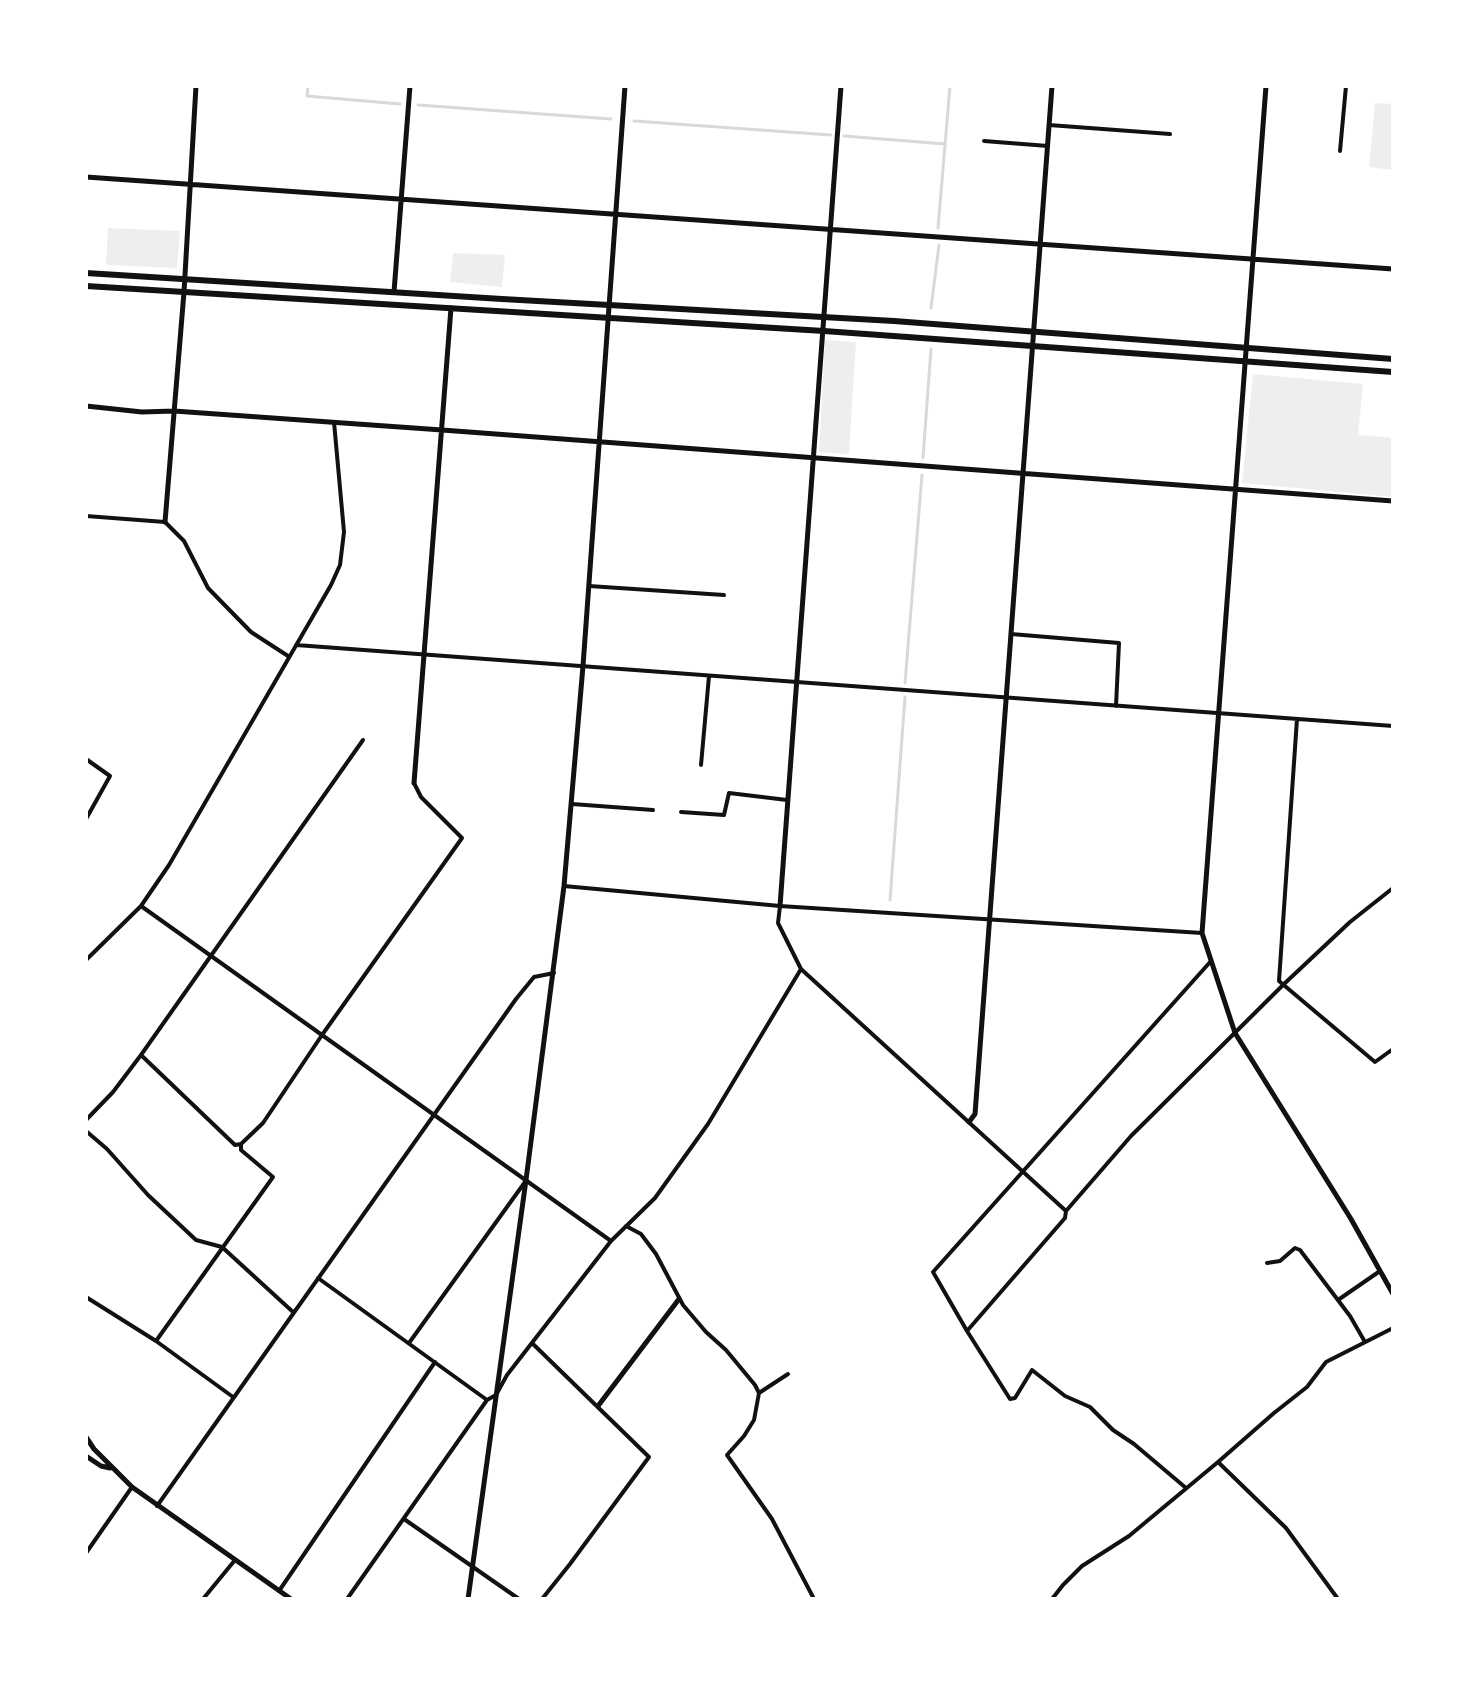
<!DOCTYPE html>
<html>
<head>
<meta charset="utf-8">
<style>
	body { margin:0 }
	#map { position:relative; width:1479px; height:1685px; overflow:hidden; background:#fff; font-family:"Nunito Sans",sans-serif }
	canvas { display:block }
	.frame { position:absolute; inset:0; border:88px solid #fff; pointer-events:none }
</style>
</head>
<body>
<div id="map">
<canvas width="1479" height="1685"></canvas>
<div class="frame"></div>
</div>
<script>
const context = document.querySelector('canvas').getContext('2d');
context.lineJoin = 'round';
function fillPath(path, color) { context.fillStyle = color; context.fill(path, 'evenodd'); }
const toPath = rows => new Path2D(rows.map(r => 'M' + r).join(''));
function stroke(path, color, width, dash) { context.strokeStyle = color; context.lineWidth = width; context.lineCap = dash ? 'butt' : 'round'; context.setLineDash(dash || []); context.stroke(path); }
fillPath(toPath([
	[1375,103,1393,104,1393,170,1369,167],
	[108,228,180,231,177,268,106,265],
	[453,253,505,255,502,287,450,282],
	[825,340,856,342,849,454,819,452],
	[1253,374,1363,384,1358,435,1393,438,1393,497,1242,483]
]), '#eee');
stroke(toPath([
	[308,86,307,96,400,104],
	[418,105,611,119],
	[634,121,831,135],
	[844,136,945,144],
	[938,228,950,86],
	[931,308,939,245],
	[923,458,931,349],
	[905,683,922,475],
	[890,900,905,697]
]), '#d9d9d9', 3);
stroke(toPath([
	[1049,125,1170,134],
	[984,141,1048,146],
	[1340,151,1346,86],
	[86,516,165,522,184,541,208,588,251,632,288,656],
	[589,586,724,595],
	[1011,634,1119,643,1116,706],
	[296,645,1393,726],
	[1297,719,1279,981,1375,1062,1393,1049],
	[86,759,110,776,86,819],
	[701,765,709,676],
	[572,804,653,810],
	[681,812,724,815,729,793,787,800],
	[564,886,780,906,1202,933],
	[141,906,611,1241],
	[780,906,778,923,801,969,1066,1211,1131,1136,1284,984,1350,922,1393,888],
	[86,960,141,906,169,865,331,585,340,565,344,532,334,422],
	[141,1055,235,1145,241,1144,263,1123,322,1035,462,838,421,797,414,783],
	[86,1120,113,1092,141,1055,363,740],
	[86,1131,107,1149,148,1195,196,1240,222,1247,293,1312],
	[1066,1211,1065,1218,967,1331,933,1272,1211,961],
	[626,1226,641,1234,656,1254,683,1305,706,1332,726,1350,755,1385,759,1393,754,1420,744,1436,727,1455,772,1519,814,1599],
	[1267,1263,1280,1261,1295,1248,1300,1250,1350,1316,1365,1342],
	[318,1278,487,1400],
	[86,1297,156,1341,233,1397],
	[1338,1300,1380,1271],
	[967,1331,1010,1399,1015,1398,1032,1370,1065,1396,1090,1407,1113,1430,1134,1444,1186,1488],
	[156,1341,273,1177,241,1150,241,1145],
	[409,1343,525,1182],
	[533,1344,649,1457,570,1564,542,1599],
	[759,1393,788,1374],
	[1218,1462,1286,1528,1338,1599],
	[157,1506,516,999,534,977,554,973],
	[404,1519,519,1599],
	[86,1553,132,1487],
	[279,1591,435,1362],
	[203,1599,235,1560],
	[347,1599,487,1400,496,1395,507,1375,611,1241,655,1198,708,1124,801,969],
	[1052,1599,1063,1585,1082,1566,1129,1536,1218,1462,1274,1413,1307,1387,1326,1362,1393,1328]
]), '#111', 4);
stroke(toPath([
	[1266,86,1202,933,1235,1033,1351,1219,1393,1294],
	[86,177,1393,269],
	[394,292,410,86],
	[86,406,142,412,174,411,442,430,1393,501],
	[165,522,184,292,196,86],
	[414,783,451,308],
	[780,906,841,86],
	[969,1122,975,1114,1052,86],
	[598,1406,679,1299],
	[86,1437,94,1449,132,1487,291,1599],
	[86,1456,101,1466,110,1468],
	[468,1599,526,1180,564,886,583,666,625,86]
]), '#111', 5);
stroke(toPath([
	[86,273,502,299,894,321,1393,359],
	[86,286,824,331,1393,372]
]), '#111', 6);
</script>
</body>
</html>
